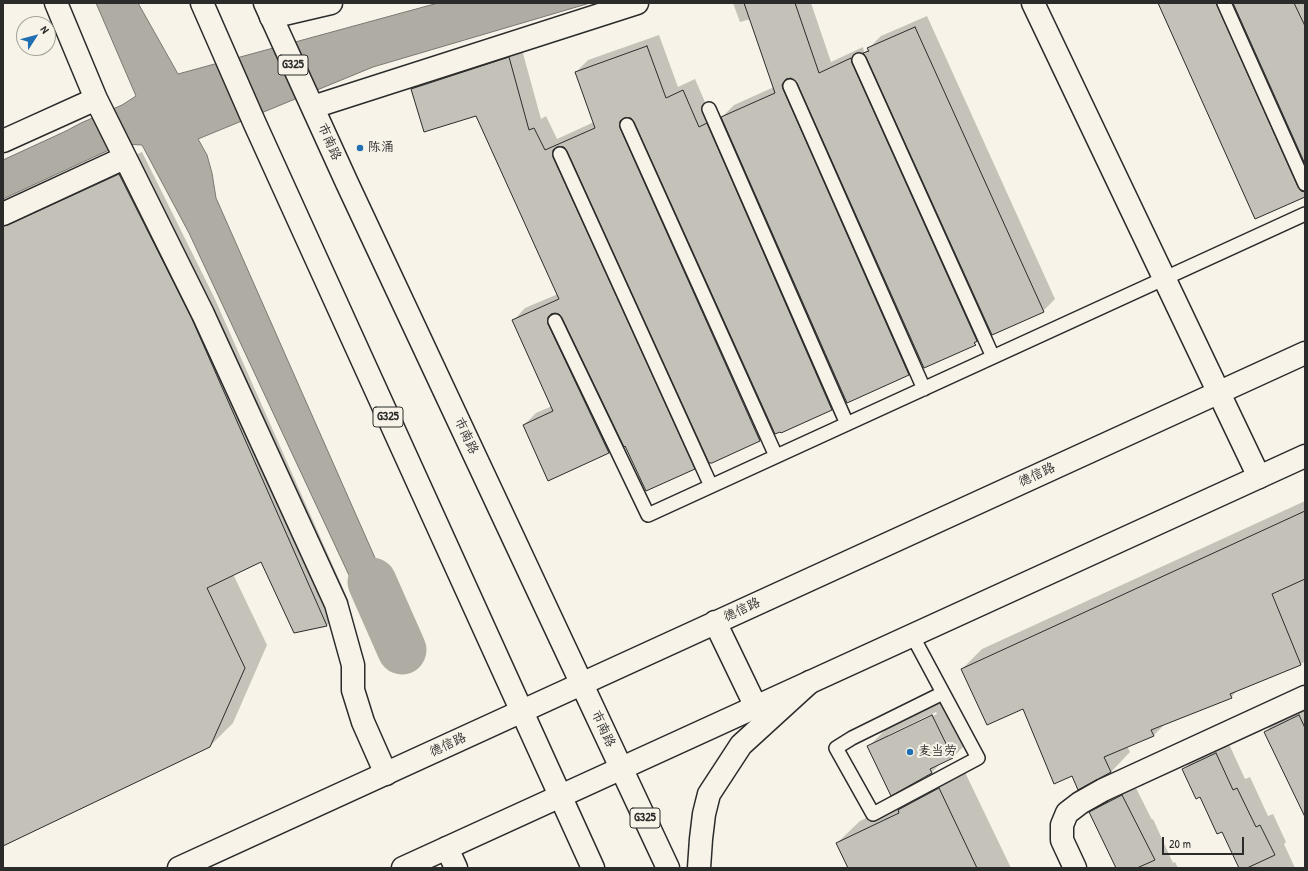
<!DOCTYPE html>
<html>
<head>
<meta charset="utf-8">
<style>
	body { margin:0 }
	#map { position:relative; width:1308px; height:871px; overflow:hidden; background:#f7f3e8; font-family:"Patrick Hand",sans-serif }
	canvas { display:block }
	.frame { position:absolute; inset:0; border:4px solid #2b2b2b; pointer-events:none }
	.north { position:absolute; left:16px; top:16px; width:40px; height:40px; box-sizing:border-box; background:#f7f3e8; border:1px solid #a5a39c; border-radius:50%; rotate:54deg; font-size:11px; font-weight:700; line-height:16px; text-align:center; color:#2b2b2b }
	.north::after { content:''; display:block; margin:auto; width:14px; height:18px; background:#1f6fb2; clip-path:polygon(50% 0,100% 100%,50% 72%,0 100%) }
	.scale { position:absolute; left:1162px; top:837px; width:82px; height:18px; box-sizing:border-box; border:2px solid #2b2b2b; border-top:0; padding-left:5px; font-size:12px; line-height:14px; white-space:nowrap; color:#2b2b2b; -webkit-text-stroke:3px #f7f3e8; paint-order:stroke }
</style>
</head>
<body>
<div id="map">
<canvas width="1308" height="871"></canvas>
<div class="frame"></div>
<div class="north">N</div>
<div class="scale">20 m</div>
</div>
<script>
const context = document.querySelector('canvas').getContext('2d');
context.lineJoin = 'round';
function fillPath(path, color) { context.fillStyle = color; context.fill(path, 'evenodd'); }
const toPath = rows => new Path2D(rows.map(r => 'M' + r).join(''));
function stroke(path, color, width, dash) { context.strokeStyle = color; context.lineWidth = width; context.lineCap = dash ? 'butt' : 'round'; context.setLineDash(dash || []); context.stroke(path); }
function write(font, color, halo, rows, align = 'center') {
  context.font = font + ' "Patrick Hand","LXGW WenKai TC",sans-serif'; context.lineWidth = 4; context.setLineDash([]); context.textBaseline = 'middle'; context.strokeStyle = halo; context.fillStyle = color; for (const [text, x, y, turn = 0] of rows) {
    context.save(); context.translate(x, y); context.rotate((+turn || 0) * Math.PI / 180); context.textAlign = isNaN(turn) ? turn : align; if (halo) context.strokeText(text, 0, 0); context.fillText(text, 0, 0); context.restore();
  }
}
const water = toPath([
	[96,3,138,3,178,74,438,3,590,3,373,67,198,139,207,155,212,173,216,198,402,619,399,643,376,633,189,233,142,145,122,144,3,199,3,160,66,131,81,123,122,105,136,96,96,3]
]);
fillPath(water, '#afaca4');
stroke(water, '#7a7874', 1);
fillPath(toPath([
	[733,3,811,3,831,62,863,47,864,53,881,36,927,16,1055,299,1043,311,990,327,986,331,987,332,975,344,922,361,908,374,845,396,831,409,773,427,760,440,711,462,707,455,694,468,626,445,622,439,609,452,548,479,524,425,536,413,552,406,514,320,525,308,558,294,476,115,412,89,424,77,521,46,541,119,546,116,557,139,594,122,576,72,588,60,659,35,678,87,695,79,711,116,719,112,721,118,734,105,774,87,751,19,740,22],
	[1159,3,1305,3,1305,194,1301,198],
	[142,152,214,297,349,602,327,625,295,632,261,561,233,574,267,645,233,723,210,746,3,845,3,213,32,203],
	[1305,501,1305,662,1238,690,1231,697,1166,723,1153,736,1127,746,1130,752,1111,772,1072,775,1024,707,962,669,982,649],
	[950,698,970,740,953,757,941,763,931,773,868,747,886,729],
	[936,712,937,714,888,737,888,735],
	[1305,707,1305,816,1265,732,1277,720],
	[1228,742,1245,779,1250,777,1268,816,1273,814,1286,842,1284,844,1295,868,1240,868,1222,830,1183,770,1195,758],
	[962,766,1011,868,849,868,837,843,860,821,915,794],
	[1134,784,1152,820,1153,819,1173,863,1175,862,1178,868,1118,868,1090,813,1102,801]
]), '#0003');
stroke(toPath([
	[372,582,402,650]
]), '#afaca4', 49);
const building = toPath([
	[744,3,795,3,819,73,851,58,852,63,977,341,974,343,976,345,924,368,797,83,791,78,786,79,782,85,783,89,909,375,847,403,721,117,775,93,744,3],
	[1158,3,1216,3,1298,187,1301,191,1305,192,1305,197,1255,219,1158,3],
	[1233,3,1294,3,1305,26,1305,164,1233,3],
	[915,27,1044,312,992,335,866,57,863,53,869,51,867,48,915,27],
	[647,46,666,98,683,90,699,127,707,123,832,410,781,433,780,432,775,434,634,122,631,118,624,118,620,121,620,128,760,441,712,463,709,463,567,151,564,147,557,147,553,150,553,157,695,469,646,491,625,446,624,447,562,318,559,314,555,313,551,314,548,317,548,324,609,453,548,481,523,425,553,411,512,320,559,299,476,116,424,132,411,89,509,57,529,130,534,128,545,150,595,128,575,72,647,46],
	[119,174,192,319,327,626,294,633,261,562,207,588,245,668,210,747,3,846,3,226,8,225,119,174],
	[1305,511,1305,579,1272,594,1301,665,1230,694,1232,698,1151,730,1154,736,1104,757,1111,772,1078,790,1072,776,1054,784,1023,709,987,725,961,669,1305,511],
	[932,715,953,758,930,769,932,773,891,796,867,746,932,715],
	[1299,715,1305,728,1305,817,1264,732,1299,715],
	[1216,753,1233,790,1237,788,1256,827,1260,825,1275,855,1247,868,1239,868,1222,832,1217,834,1200,797,1196,799,1182,769,1216,753],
	[939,788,977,868,848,868,836,843,899,813,898,810,939,788],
	[1122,795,1155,860,1137,868,1116,868,1089,812,1122,795]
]);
fillPath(building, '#c4c1b9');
stroke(building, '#2b2b2b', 1);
const lane = toPath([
	[1224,3,1305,184],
	[859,60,993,357],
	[790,86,924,389],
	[709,109,847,424],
	[627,125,776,456],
	[560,154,711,486],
	[555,321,648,515,1305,214],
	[912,635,978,758,873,814,836,748,852,738,943,693]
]);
const street = toPath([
	[56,3,96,99,203,314,336,604,353,665,353,690,363,722,386,774],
	[1033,3,1259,477],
	[271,17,331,3],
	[313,107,637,3],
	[3,141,96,99],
	[3,214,124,158],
	[447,848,456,868],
	[1075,868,1062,840,1062,825,1067,813,1080,803,1103,790,1305,697]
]);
const secondary = toPath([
	[715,622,756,707],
	[179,868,1305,353],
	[403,868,1305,456]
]);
const highway = toPath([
	[202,3,255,124,593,868],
	[265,3,347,183,668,868],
	[699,868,701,839,704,814,709,794,741,745,810,682]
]);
stroke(lane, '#2b2b2b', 16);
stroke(street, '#2b2b2b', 25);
stroke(secondary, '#2b2b2b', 25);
stroke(highway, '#2b2b2b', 25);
stroke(lane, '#f7f3e8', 13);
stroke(street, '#f7f3e8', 22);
stroke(secondary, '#f7f3e8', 22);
stroke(highway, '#f7f3e8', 22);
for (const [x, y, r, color] of [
	[360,148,4,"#1f6fb2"],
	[910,752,4,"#1f6fb2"]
]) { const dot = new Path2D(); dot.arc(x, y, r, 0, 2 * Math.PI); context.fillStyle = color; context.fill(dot); stroke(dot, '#f7f3e8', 1.5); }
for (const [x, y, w] of [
	[293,65,30],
	[388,417,30],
	[645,818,30]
]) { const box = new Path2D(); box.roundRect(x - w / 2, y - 10, w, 20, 3); context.fillStyle = '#f7f3e8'; context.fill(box); stroke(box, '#2b2b2b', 1); }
write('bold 12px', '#2b2b2b', null, [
	["G325",293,65],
	["G325",388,417],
	["G325",645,818]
]);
write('13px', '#2b2b2b', '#f7f3e8', [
	["市南路",329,142,66],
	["市南路",466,436,65],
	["德信路",1037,475,-25],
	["德信路",742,610,-25],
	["市南路",603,729,65],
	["德信路",448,745,-25]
]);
write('13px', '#2b2b2b', '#f7f3e8', [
	["陈涌",368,148],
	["麦当劳",918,752]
], 'left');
</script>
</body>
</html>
